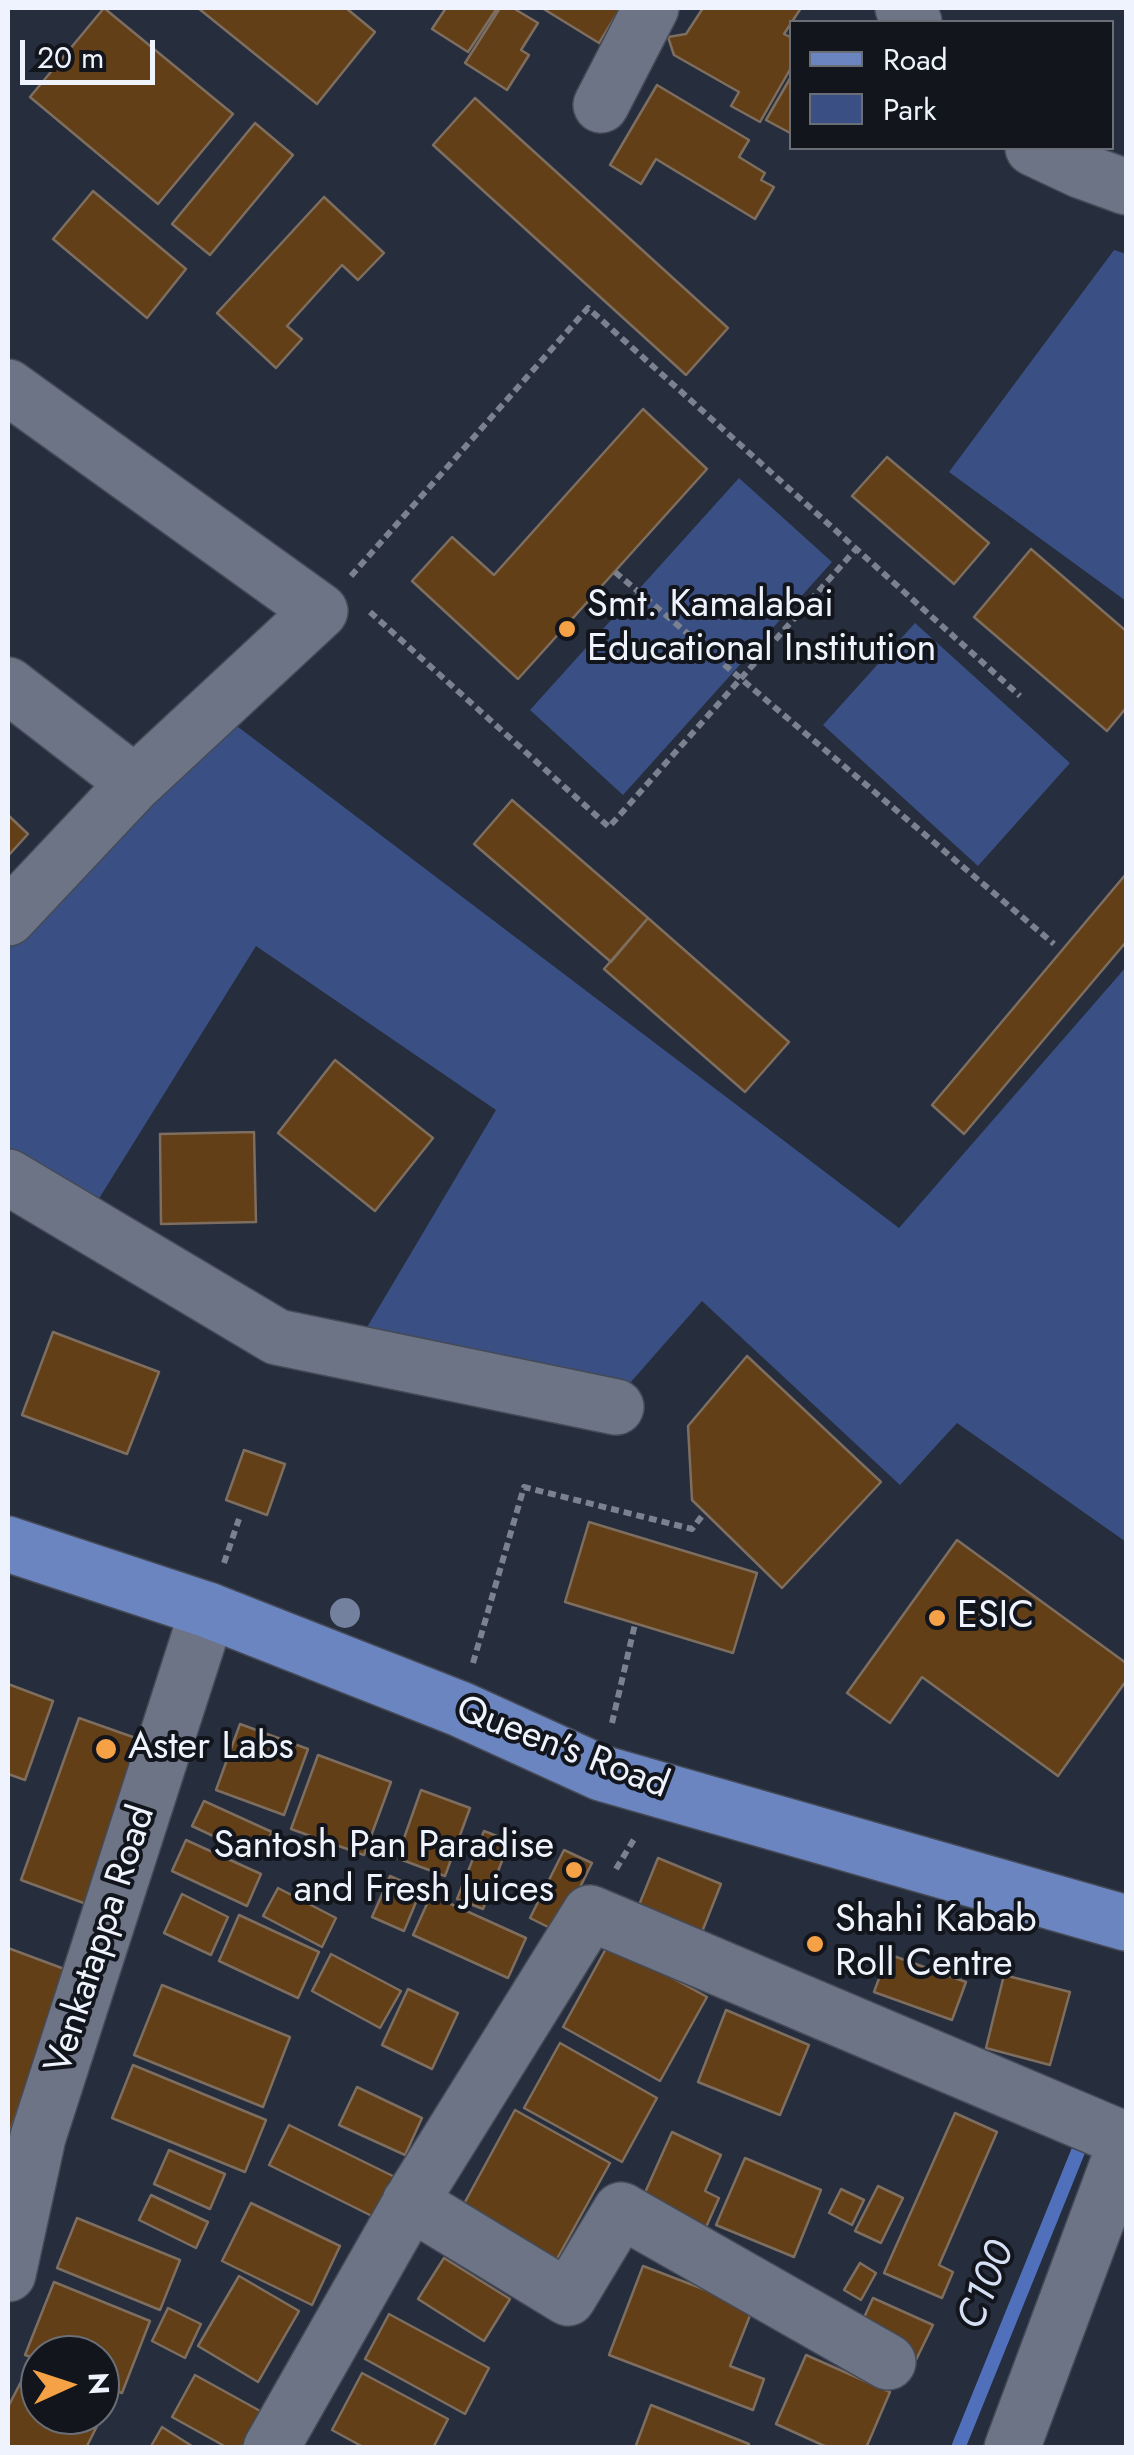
<!DOCTYPE html>
<html>
<head>
<meta charset="utf-8">
<style>
	body { margin:0 }
	#map { position:relative; width:1134px; height:2455px; overflow:hidden; background:#262d3c; font-family:Jost,sans-serif }
	canvas { display:block }
	.frame { position:absolute; inset:0; border:10px solid #eef3fd; pointer-events:none }
	.legend { position:absolute; left:789px; top:20px; width:325px; height:130px; box-sizing:border-box; background:#12151c; border:2px solid #6a6e76; margin:0; padding:12px 18px; list-style:none; font-size:30px; color:#eef3fd }
	.legend li { display:flex; align-items:center; gap:20px; height:50px }
	.legend b { width:50px; border:2px solid #6a6e76 }
	.north { position:absolute; left:20px; top:2335px; width:100px; height:100px; box-sizing:border-box; background:#12151c; border:2px solid #6a6e76; border-radius:50%; rotate:87deg; font-size:28px; font-weight:700; line-height:40px; text-align:center; color:#eef3fd }
	.north::after { content:''; display:block; margin:auto; width:35px; height:45px; background:#f5a246; clip-path:polygon(50% 0,100% 100%,50% 72%,0 100%) }
	.scale { position:absolute; left:20px; top:40px; width:135px; height:45px; box-sizing:border-box; border:5px solid #eef3fd; border-top:0; padding-left:12px; font-size:30px; line-height:35px; white-space:nowrap; color:#eef3fd; -webkit-text-stroke:8px #12151c; paint-order:stroke }
</style>
</head>
<body>
<div id="map">
<canvas width="1134" height="2455"></canvas>
<div class="frame"></div>
<ul class="legend">
<li><b style="height:12px;background:#6b85c1"></b>Road</li>
<li><b style="height:28px;background:#3a5084"></b>Park</li>
</ul>
<div class="north">N</div>
<div class="scale">20 m</div>
</div>
<script>
const context = document.querySelector('canvas').getContext('2d');
context.lineJoin = 'round';
function fillPath(path, color) { context.fillStyle = color; context.fill(path, 'evenodd'); }
const toPath = rows => new Path2D(rows.map(r => 'M' + r).join(''));
function stroke(path, color, width, dash) { context.strokeStyle = color; context.lineWidth = width; context.lineCap = dash ? 'butt' : 'round'; context.setLineDash(dash || []); context.stroke(path); }
function write(font, color, halo, rows, align = 'center') {
  context.font = font + ' Jost,sans-serif'; context.lineWidth = 8; context.setLineDash([]); context.textBaseline = 'middle'; context.strokeStyle = halo; context.fillStyle = color; for (const [text, x, y, turn = 0] of rows) {
    context.save(); context.translate(x, y); context.rotate((+turn || 0) * Math.PI / 180); context.textAlign = isNaN(turn) ? turn : align; if (halo) context.strokeText(text, 0, 0); context.fillText(text, 0, 0); context.restore();
  }
}
fillPath(toPath([
	[1114,250,1126,254,1126,601,949,472],
	[739,478,832,562,623,795,530,710],
	[915,623,1070,763,978,866,823,725],
	[225,717,899,1228,1126,967,1126,1542,957,1423,900,1485,702,1301,630,1383,363,1334,496,1110,256,946,95,1205,8,1151,8,941]
]), '#3a5084');
stroke(toPath([
	[958,2448,1079,2149]
]), '#5070bc', 14);
const building = toPath([
	[104,8,233,114,158,204,30,97,104,8],
	[198,8,346,8,375,32,317,104,198,8],
	[446,8,497,8,468,52,432,29,446,8],
	[500,8,513,8,538,23,521,50,529,55,507,90,465,63,500,8],
	[542,8,618,8,620,9,599,43,542,8],
	[703,8,801,8,784,34,792,38,792,66,760,122,731,106,739,92,674,55,668,37,686,34,703,8],
	[792,75,792,134,766,120,792,75],
	[657,85,749,140,739,157,765,173,761,180,774,187,755,219,656,159,641,184,610,165,657,85],
	[475,98,728,328,686,375,433,145,475,98],
	[255,123,293,155,210,255,172,224,255,123],
	[93,191,186,269,147,318,53,239,93,191],
	[324,197,384,253,358,280,342,265,287,326,302,339,276,368,217,313,324,197],
	[643,409,707,469,518,679,412,581,452,537,494,575,643,409],
	[887,457,989,543,954,584,852,496,887,457],
	[1031,549,1126,631,1126,708,1107,731,974,617,1031,549],
	[512,800,648,918,611,962,474,844,512,800],
	[8,815,28,834,8,856,8,815],
	[1126,874,1126,942,964,1134,932,1105,1126,874],
	[648,918,789,1042,745,1092,604,969,648,918],
	[335,1060,433,1138,375,1211,278,1133,335,1060],
	[254,1132,256,1222,161,1224,160,1134,254,1132],
	[53,1332,159,1372,127,1454,22,1415,53,1332],
	[747,1356,881,1482,782,1588,692,1500,688,1426,747,1356],
	[244,1450,285,1464,267,1515,226,1500,244,1450],
	[589,1522,757,1573,733,1653,565,1602,589,1522],
	[957,1540,1126,1663,1126,1681,1058,1776,922,1677,890,1723,847,1693,957,1540],
	[8,1684,53,1701,25,1780,8,1774,8,1684],
	[79,1718,147,1742,89,1905,21,1880,79,1718],
	[240,1724,308,1749,284,1815,216,1790,240,1724],
	[318,1755,391,1782,364,1855,291,1829,318,1755],
	[421,1790,470,1808,445,1876,397,1858,421,1790],
	[204,1801,272,1832,260,1858,192,1826,204,1801],
	[484,1831,510,1841,483,1909,457,1899,484,1831],
	[186,1840,261,1874,247,1906,172,1871,186,1840],
	[564,1850,592,1863,558,1932,530,1918,564,1850],
	[658,1858,721,1884,700,1937,637,1910,658,1858],
	[390,1876,421,1890,404,1931,372,1917,390,1876],
	[278,1888,336,1918,322,1947,263,1916,278,1888],
	[182,1894,228,1917,211,1955,164,1933,182,1894],
	[431,1895,526,1938,508,1978,413,1935,431,1895],
	[239,1915,319,1952,298,1998,219,1961,239,1915],
	[609,1943,707,1997,660,2081,563,2027,609,1943],
	[8,1948,67,1970,10,2132,8,2131,8,1948],
	[331,1954,401,1991,380,2028,312,1991,331,1954],
	[888,1954,966,1982,952,2020,874,1992,888,1954],
	[1004,1975,1070,1992,1050,2065,986,2048,1004,1975],
	[162,1985,290,2037,263,2107,134,2055,162,1985],
	[408,1989,458,2013,432,2069,382,2045,408,1989],
	[726,2010,809,2045,780,2115,698,2082,726,2010],
	[560,2043,657,2098,622,2162,524,2108,560,2043],
	[133,2065,266,2120,245,2172,112,2118,133,2065],
	[357,2087,422,2118,405,2155,339,2125,357,2087],
	[515,2110,610,2163,553,2266,459,2213,515,2110],
	[955,2113,997,2132,939,2265,953,2272,942,2298,884,2273,955,2113],
	[289,2125,403,2181,382,2221,269,2165,289,2125],
	[672,2132,721,2155,705,2191,719,2198,703,2234,639,2206,672,2132],
	[169,2150,225,2174,210,2209,154,2184,169,2150],
	[745,2158,821,2190,794,2257,716,2225,745,2158],
	[878,2186,903,2198,881,2243,855,2231,878,2186],
	[841,2189,864,2200,852,2225,829,2213,841,2189],
	[151,2195,208,2222,196,2248,139,2220,151,2195],
	[251,2203,340,2246,312,2305,222,2261,251,2203],
	[77,2218,180,2260,160,2310,57,2268,77,2218],
	[444,2258,510,2299,484,2341,418,2299,444,2258],
	[860,2263,876,2273,861,2300,844,2290,860,2263],
	[643,2266,753,2308,730,2366,764,2379,753,2410,609,2355,643,2266],
	[239,2276,299,2311,258,2382,198,2346,239,2276],
	[54,2282,150,2321,122,2393,100,2385,100,2355,40,2355,40,2360,25,2355,54,2282],
	[873,2298,933,2325,914,2364,855,2337,873,2298],
	[168,2308,201,2324,185,2358,152,2341,168,2308],
	[389,2314,489,2368,465,2414,365,2359,389,2314],
	[806,2355,890,2392,866,2448,829,2448,776,2424,806,2355],
	[362,2373,448,2419,433,2448,365,2448,332,2430,362,2373],
	[195,2375,262,2412,242,2448,228,2448,172,2417,195,2375],
	[24,2376,40,2384,40,2415,101,2418,86,2448,13,2448,8,2445,8,2407,24,2376],
	[651,2405,749,2444,747,2448,635,2448,651,2405],
	[162,2427,195,2448,150,2448,162,2427]
]);
fillPath(building, '#633f17');
stroke(building, '#7d6e60', 2.5);
const minor = toPath([
	[903,8,914,22],
	[601,105,651,8],
	[1033,148,1082,171,1126,187],
	[8,387,320,611,135,783,8,918],
	[8,685,135,783],
	[8,1177,277,1337,616,1407],
	[410,2202,568,2298,621,2210,888,2362],
	[8,2274,38,2137,208,1610],
	[271,2448,416,2193,590,1913,1126,2140],
	[1012,2448,1126,2142]
]);
const major = toPath([
	[8,1544,208,1610,460,1709,601,1773,1126,1923]
]);
stroke(minor, '#454a57', 58);
stroke(major, '#454a57', 58);
stroke(toPath([
	[615,572,1054,944],
	[351,576,588,308,1020,696],
	[370,612,609,827,856,549],
	[224,1563,239,1519],
	[473,1663,524,1487,692,1529,705,1512],
	[612,1723,635,1624],
	[616,1869,636,1836]
]), '#7b818e', 6, [8, 5]);
stroke(minor, '#6c7486', 55);
stroke(major, '#6b85c1', 55);
context.fillStyle = '#73819e';
for (const [x, y] of [
	[345,1613]
]) { context.beginPath(); context.arc(x, y, 15, 0, 2 * Math.PI); context.fill(); }
for (const [x, y, r, color] of [
	[567,629,10,"#f5a246"],
	[937,1618,10,"#f5a246"],
	[106,1749,12,"#f5a246"],
	[574,1870,10,"#f5a246"],
	[815,1944,10,"#f5a246"]
]) { const dot = new Path2D(); dot.arc(x, y, r, 0, 2 * Math.PI); context.fillStyle = color; context.fill(dot); stroke(dot, '#12151c', 4); }
write('38px', '#eef3fd', '#12151c', [
	["Smt. Kamalabai",587,607],
	["Educational Institution",587,651],
	["ESIC",957,1618],
	["Aster Labs",128,1749],
	["Santosh Pan Paradise",554,1848,"right"],
	["and Fresh Juices",554,1892,"right"],
	["Shahi Kabab",835,1922],
	["Roll Centre",835,1966]
], 'left');
write('38px', '#eef3fd', '#12151c', [
	["Queen's Road",562,1749,21],
	["Venkatappa Road",102,1940,-72]
]);
write('italic 40px', '#d5dff4', '#12151c', [
	["C100",988,2286,-68]
]);
</script>
</body>
</html>
